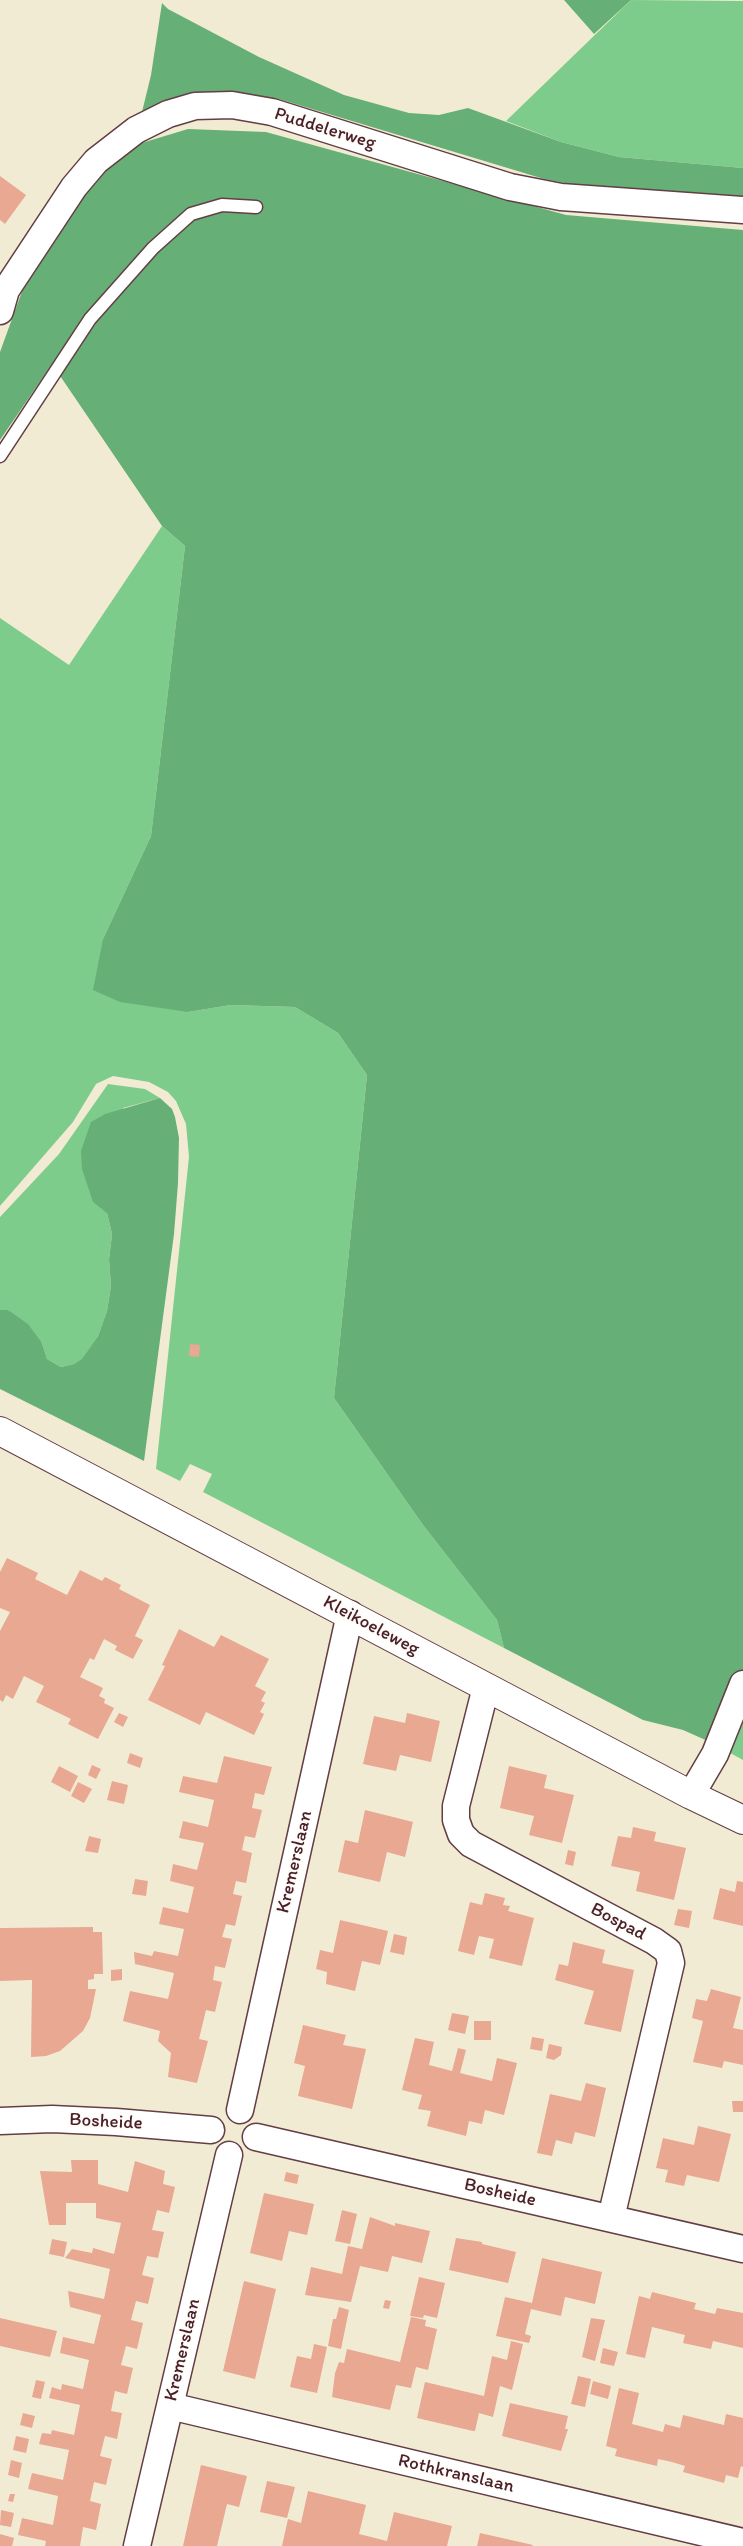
<!DOCTYPE html>
<html>
<head>
<meta charset="utf-8">
<style>
	body { margin:0 }
	canvas { display:block; background:#f2ebd3 }
</style>
</head>
<body>
<canvas width="743" height="2546"></canvas>
<script>
const context = document.querySelector('canvas').getContext('2d');
context.lineJoin = 'round';
function fillPath(path, color) { context.fillStyle = color; context.fill(path, 'evenodd'); }
const toPath = rows => new Path2D(rows.map(r => 'M' + r).join(''));
function stroke(path, color, width, dash) { context.strokeStyle = color; context.lineWidth = width; context.lineCap = dash ? 'butt' : 'round'; context.setLineDash(dash || []); context.stroke(path); }
function write(font, color, halo, rows, align = 'center') {
  context.font = font + ' Itim,sans-serif'; context.lineWidth = 4; context.setLineDash([]); context.textBaseline = 'middle'; context.strokeStyle = halo; context.fillStyle = color; for (const [text, x, y, turn = 0] of rows) {
    context.save(); context.translate(x, y); context.rotate((+turn || 0) * Math.PI / 180); context.textAlign = isNaN(turn) ? turn : align; if (halo) context.strokeText(text, 0, 0); context.fillText(text, 0, 0); context.restore();
  }
}
fillPath(toPath([
	[631,0,743,1,743,168,619,157,561,142,506,121],
	[162,526,185,546,151,836,103,939,188,1012,231,1005,295,1007,338,1033,367,1075,334,1398,423,1525,497,1620,504,1648,203,1492,212,1474,190,1464,180,1481,156,1469,189,1157,186,1124,176,1101,168,1092,149,1082,113,1076,96,1084,73,1122,0,1206,0,618,69,665],
	[108,1084,145,1089,160,1098,123,1108,107,1213,112,1234,109,1260,111,1286,107,1311,98,1336,82,1360,74,1364,61,1367,47,1359,42,1343,8,1310,0,1310,0,1217,59,1154],
	[743,1671,743,1760,710,1742]
]), '#7ecc8b');
fillPath(toPath([
	[564,0,631,0,594,34],
	[162,3,168,9,259,57,344,95,409,113,439,115,468,108,561,142,619,157,743,168,743,201,622,194,544,179,279,99,213,95,163,103,142,112,151,75],
	[188,129,266,132,566,215,743,230,743,1671,710,1742,683,1730,643,1720,504,1648,497,1620,423,1525,334,1398,367,1075,338,1033,295,1007,231,1005,188,1012,120,1002,93,990,103,939,151,836,185,546,162,526,52,364,0,440,0,352,29,272,74,205,98,176,135,145],
	[160,1098,172,1109,175,1117,179,1138,178,1183,174,1234,144,1461,0,1389,0,1310,8,1310,28,1324,42,1343,47,1359,61,1367,74,1364,82,1359,98,1336,107,1311,111,1286,109,1260,112,1234,107,1213,93,1202,82,1169,81,1151,91,1122,105,1114]
]), '#66b077');
fillPath(toPath([
	[0,176,26,195,5,224,0,220],
	[190,1344,200,1345,199,1357,189,1356],
	[7,1558,38,1573,35,1579,67,1595,80,1570,102,1581,105,1577,121,1585,119,1589,150,1605,135,1636,143,1640,133,1659,115,1650,117,1646,104,1639,94,1660,90,1658,80,1677,103,1688,99,1696,105,1699,104,1703,114,1708,98,1739,68,1724,71,1719,36,1702,44,1686,24,1676,13,1699,6,1695,3,1702,0,1700,0,1631,10,1612,0,1608,0,1572],
	[179,1629,214,1647,221,1635,269,1659,255,1686,266,1692,261,1701,265,1703,260,1712,264,1714,254,1735,206,1712,200,1725,148,1700,165,1666,162,1665],
	[119,1713,128,1717,123,1727,114,1722],
	[407,1713,440,1721,431,1762,400,1755,396,1771,363,1764,374,1716,405,1723],
	[130,1753,143,1758,140,1768,127,1763],
	[224,1756,272,1767,264,1795,255,1793,252,1808,262,1810,255,1838,245,1836,242,1850,252,1853,246,1883,236,1881,233,1894,242,1896,235,1926,226,1924,222,1937,232,1939,225,1968,215,1966,213,1980,222,1982,215,2012,206,2010,199,2039,208,2041,197,2083,168,2077,171,2053,158,2041,160,2031,123,2021,130,1991,168,1999,174,1973,135,1964,134,1952,152,1956,154,1951,178,1956,184,1929,159,1924,163,1907,188,1913,194,1887,170,1881,173,1864,197,1870,204,1843,179,1838,183,1821,208,1827,214,1800,179,1792,183,1776,217,1783],
	[92,1765,101,1769,96,1779,88,1775],
	[59,1766,78,1776,70,1792,51,1782],
	[509,1766,547,1775,544,1788,574,1795,562,1843,529,1835,534,1816,500,1808],
	[112,1781,128,1785,124,1804,107,1800],
	[78,1782,92,1789,84,1803,71,1796],
	[365,1810,413,1822,405,1857,387,1852,380,1882,338,1872,345,1840,358,1843],
	[633,1827,656,1832,654,1841,686,1848,674,1900,636,1891,640,1872,611,1866,618,1836,631,1838],
	[89,1836,101,1839,98,1853,85,1851],
	[568,1850,576,1852,573,1866,565,1864],
	[135,1879,148,1881,146,1896,132,1894],
	[737,1881,743,1882,743,1926,713,1919,720,1888,735,1892],
	[485,1893,505,1898,503,1905,510,1906,508,1911,534,1918,522,1966,489,1958,494,1939,479,1936,474,1955,458,1951,470,1902,482,1905],
	[678,1909,692,1911,689,1928,674,1925],
	[340,1920,388,1931,380,1965,362,1961,355,1991,326,1984,327,1972,316,1969,320,1950,333,1953],
	[93,1927,93,1932,102,1932,103,1974,94,1974,94,1979,88,1980,88,1989,96,1989,90,2018,83,2031,60,2051,46,2056,31,2057,32,1980,0,1981,0,1928],
	[394,1934,407,1937,404,1955,390,1952],
	[573,1942,605,1950,602,1963,634,1970,621,2032,584,2024,594,1991,555,1980,559,1964,568,1966],
	[122,1969,122,1980,111,1981,111,1970],
	[711,1989,741,1997,733,2028,743,2030,743,2065,724,2061,722,2068,693,2062,703,2021,692,2018,696,1999,707,2001],
	[452,2013,469,2016,465,2034,448,2030],
	[474,2021,491,2021,491,2040,474,2040],
	[303,2025,346,2035,343,2045,366,2049,352,2109,298,2096,305,2066,294,2063],
	[532,2037,544,2039,542,2051,530,2049],
	[415,2038,434,2042,429,2065,452,2071,458,2048,466,2050,460,2073,492,2081,497,2058,517,2063,504,2115,485,2110,482,2124,469,2121,466,2136,427,2126,431,2111,418,2109,422,2095,402,2090],
	[549,2044,562,2047,561,2055,554,2060,546,2058],
	[586,2083,606,2088,595,2137,575,2132,572,2144,556,2140,552,2156,537,2153,550,2094,581,2101],
	[732,2101,743,2101,743,2112,733,2112],
	[698,2126,731,2134,719,2182,687,2175,684,2186,665,2182,668,2170,656,2168,663,2138,694,2145],
	[71,2160,98,2160,98,2184,128,2192,135,2161,165,2171,163,2184,175,2187,169,2213,157,2210,152,2230,164,2232,158,2258,147,2256,142,2275,154,2278,148,2304,136,2301,131,2320,143,2323,137,2349,126,2346,121,2365,133,2368,127,2394,115,2391,111,2411,122,2413,117,2439,105,2436,100,2456,112,2459,106,2485,94,2482,90,2501,101,2504,96,2530,83,2527,80,2546,45,2546,46,2541,18,2535,22,2518,53,2525,58,2496,28,2489,32,2473,63,2480,69,2450,39,2444,42,2433,51,2434,52,2430,74,2435,80,2405,49,2398,52,2387,61,2390,62,2384,83,2389,89,2360,60,2353,63,2337,94,2344,101,2315,70,2307,68,2291,104,2299,110,2269,65,2258,72,2249,92,2253,93,2248,114,2254,121,2223,96,2218,96,2203,66,2203,66,2225,49,2225,40,2171,72,2172],
	[286,2172,299,2175,297,2184,284,2181],
	[264,2193,314,2204,307,2235,289,2231,282,2261,250,2253],
	[342,2210,357,2214,350,2244,335,2241],
	[370,2217,395,2226,395,2223,430,2231,422,2263,392,2256,388,2272,360,2266,351,2302,305,2295,311,2267,342,2274,348,2246,362,2249],
	[456,2238,482,2242,482,2244,516,2252,508,2283,449,2270],
	[52,2239,67,2242,64,2257,49,2254],
	[542,2258,602,2272,595,2304,565,2297,561,2316,531,2309,525,2334,531,2336,529,2343,496,2336,505,2297,532,2303],
	[419,2277,445,2283,437,2318,424,2315,423,2318,410,2316],
	[244,2281,276,2289,255,2379,223,2371],
	[652,2292,696,2303,694,2309,715,2314,717,2308,743,2313,743,2348,713,2341,711,2349,683,2343,685,2335,652,2327,645,2358,626,2354,639,2296,650,2299],
	[385,2300,391,2301,389,2309,383,2308],
	[339,2307,349,2310,341,2349,328,2346,333,2319,336,2319],
	[411,2317,426,2320,425,2326,437,2329,428,2370,416,2367,411,2388,396,2385,390,2410,332,2397,335,2373,339,2362,344,2363,347,2349,400,2362],
	[0,2318,57,2331,50,2357,0,2346],
	[591,2318,605,2320,595,2361,582,2357],
	[511,2341,523,2344,512,2390,500,2386,493,2417,479,2413,475,2431,473,2431,417,2418,425,2382,484,2396,492,2356,507,2360],
	[314,2344,327,2347,317,2393,290,2387,297,2356,311,2359],
	[603,2348,618,2352,614,2366,600,2363],
	[578,2376,591,2379,585,2407,571,2404],
	[36,2380,45,2382,41,2399,32,2397],
	[593,2381,611,2386,608,2399,590,2394],
	[619,2388,639,2393,632,2424,663,2432,665,2424,680,2428,683,2415,724,2425,726,2414,743,2418,743,2467,741,2466,738,2478,726,2475,724,2483,683,2472,685,2466,672,2462,658,2459,657,2466,615,2456,617,2449,606,2446],
	[510,2403,568,2416,565,2429,568,2429,561,2451,502,2436],
	[23,2413,35,2416,32,2428,20,2425],
	[16,2436,29,2439,26,2453,13,2450],
	[11,2460,22,2463,19,2478,8,2475],
	[201,2465,247,2476,239,2507,227,2504,217,2546,183,2546],
	[267,2481,295,2487,287,2518,260,2512],
	[308,2491,366,2505,359,2534,387,2541,394,2512,452,2526,447,2546,282,2546,288,2519,301,2523],
	[10,2494,15,2494,13,2502,8,2501],
	[1,2510,14,2513,11,2527,0,2525],
	[480,2533,533,2545,532,2546,477,2546],
	[0,2534,14,2538,12,2546,0,2546]
]), '#e8a892');
const service = toPath([
	[0,456,90,319,153,248,191,214,222,205,256,207]
]);
const minor = toPath([
	[0,311,6,290,74,187,96,161,136,130,168,114,195,106,232,105,272,112,510,187,561,197,743,210],
	[486,1687,456,1806,456,1820,461,1834,471,1844,654,1941,668,1951,671,1963,611,2218],
	[691,1795,715,1754,743,1684],
	[240,2110,350,1614],
	[0,2121,52,2119,116,2122,211,2130],
	[256,2137,743,2249],
	[170,2406,743,2542],
	[137,2546,229,2155]
]);
const tertiary = toPath([
	[0,1431,691,1795,743,1820]
]);
stroke(service, '#633e44', 15);
stroke(minor, '#633e44', 29);
stroke(tertiary, '#633e44', 30);
stroke(service, '#fff', 12);
stroke(minor, '#fff', 26);
stroke(tertiary, '#fff', 28);
write('19px', '#4a1f2b', '#fdfcf7', [
	["Puddelerweg",325,129,17],
	["Kleikoeleweg",371,1626,28],
	["Kremerslaan",295,1862,-77],
	["Bospad",618,1922,28],
	["Bosheide",106,2122,3],
	["Bosheide",500,2193,13],
	["Kremerslaan",183,2350,-77],
	["Rothkranslaan",456,2474,13]
]);
</script>
</body>
</html>
